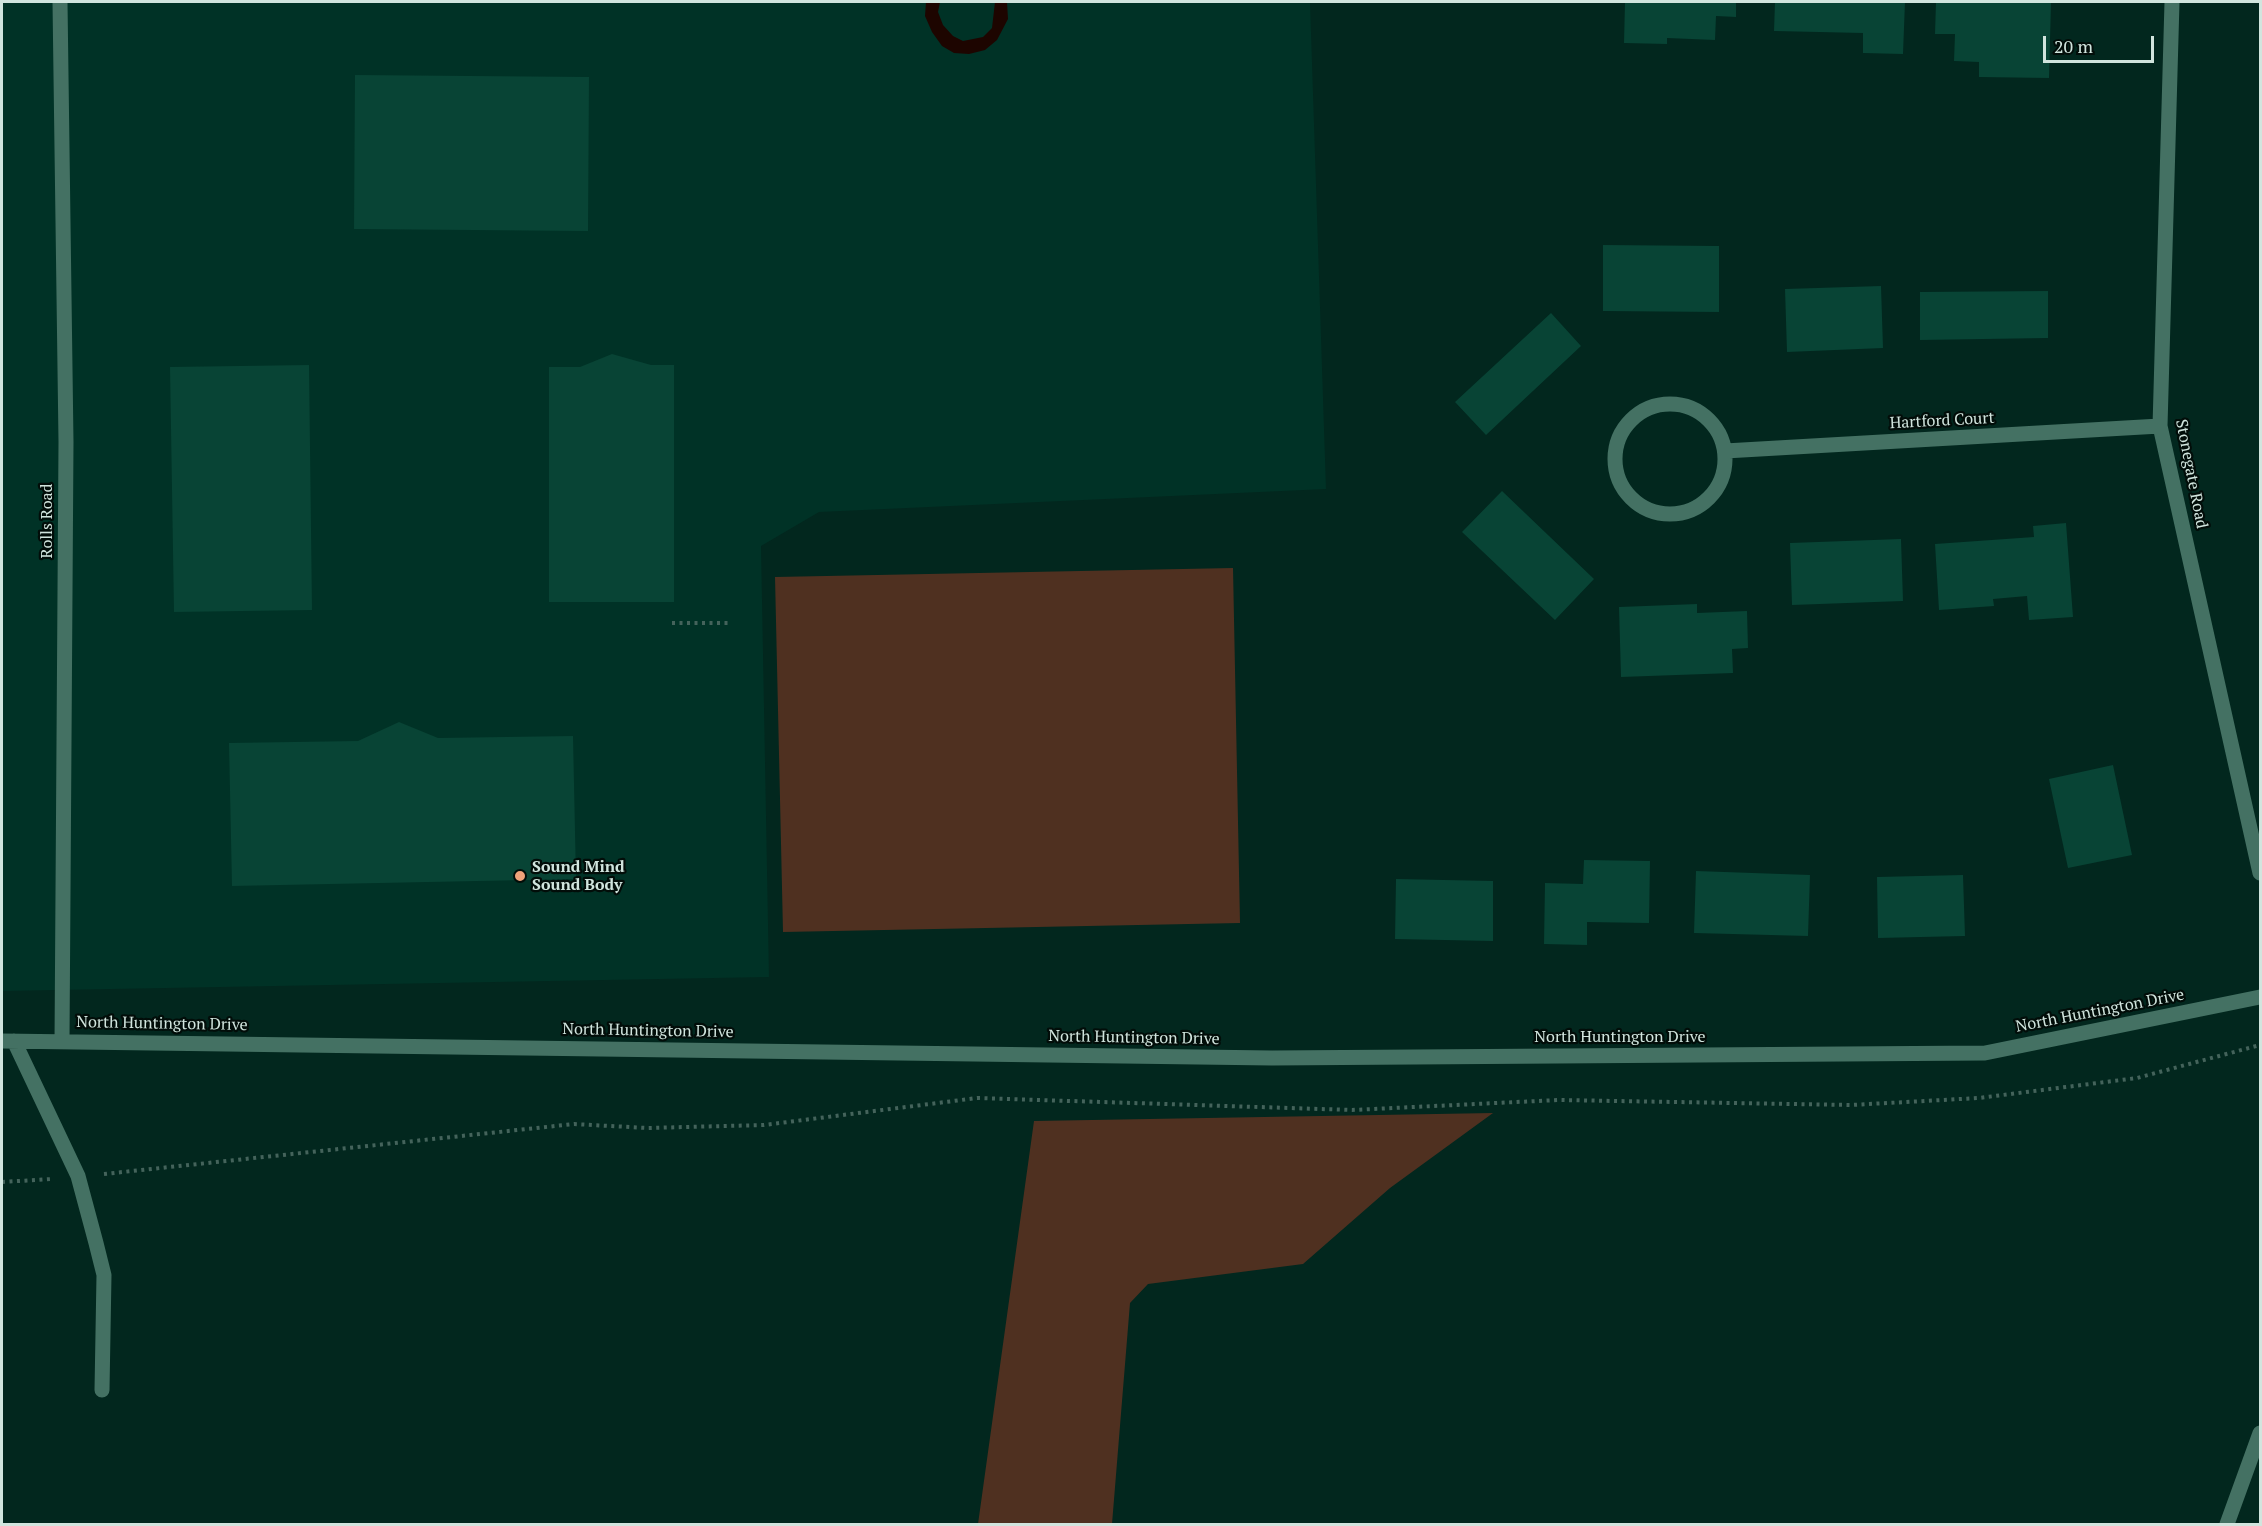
<!DOCTYPE html>
<html>
<head>
<meta charset="utf-8">
<style>
	body { margin:0 }
	#map { position:relative; width:2262px; height:1526px; overflow:hidden; background:#02271e; font-family:"PT Serif",serif }
	canvas { display:block }
	.frame { position:absolute; inset:0; border:3px solid #d1e5de; pointer-events:none }
	.scale { position:absolute; left:2043px; top:36px; width:111px; height:27px; box-sizing:border-box; border:3px solid #d1e5de; border-top:0; padding-left:8px; font-size:18px; line-height:21px; white-space:nowrap; color:#d1e5de; -webkit-text-stroke:4px #020d09; paint-order:stroke }
</style>
</head>
<body>
<div id="map">
<canvas width="2262" height="1526"></canvas>
<div class="frame"></div>
<div class="scale">20 m</div>
</div>
<script>
const context = document.querySelector('canvas').getContext('2d');
context.lineJoin = 'round';
function fillPath(path, color) { context.fillStyle = color; context.fill(path, 'evenodd'); }
const toPath = rows => new Path2D(rows.map(r => 'M' + r).join(''));
function stroke(path, color, width, dash) { context.strokeStyle = color; context.lineWidth = width; context.lineCap = dash ? 'butt' : 'round'; context.setLineDash(dash || []); context.stroke(path); }
function write(font, color, halo, rows, align = 'center') {
  context.font = font + ' "PT Serif",serif'; context.lineWidth = 4.5; context.setLineDash([]); context.textBaseline = 'middle'; context.strokeStyle = halo; context.fillStyle = color; for (const [text, x, y, turn = 0] of rows) {
    context.save(); context.translate(x, y); context.rotate((+turn || 0) * Math.PI / 180); context.textAlign = isNaN(turn) ? turn : align; if (halo) context.strokeText(text, 0, 0); context.fillText(text, 0, 0); context.restore();
  }
}
fillPath(toPath([
	[2,2,1310,2,1326,489,819,512,761,546,769,977,2,991]
]), '#003226');
fillPath(toPath([
	[1233,568,1240,923,783,932,775,577],
	[1493,1113,1390,1188,1303,1264,1148,1284,1130,1303,1112,1524,978,1524,1034,1121]
]), '#4f3020');
fillPath(toPath([
	[926,2,940,2,938,12,943,25,953,36,963,41,983,37,992,28,995,2,1007,2,1008,19,997,40,985,50,969,54,954,53,942,46,932,32,925,16]
]), '#1d0500');
fillPath(toPath([
	[1625,2,1736,2,1736,17,1716,16,1715,40,1667,38,1667,44,1624,43],
	[1775,2,1905,2,1903,54,1863,53,1863,33,1774,31],
	[1936,2,2051,2,2049,78,1979,77,1979,62,1954,61,1955,34,1935,34],
	[355,75,589,77,588,231,354,229],
	[1603,245,1719,246,1719,312,1603,311],
	[1881,286,1883,348,1787,352,1785,289],
	[2048,291,2048,338,1920,340,1920,292],
	[1551,313,1581,346,1486,435,1455,402],
	[612,354,651,365,674,365,674,602,549,602,549,367,580,367],
	[309,365,312,610,174,612,170,367],
	[1502,491,1594,579,1555,620,1462,532],
	[2066,523,2073,617,2029,620,2027,596,1993,599,1994,606,1939,610,1935,544,2034,537,2033,526],
	[1901,539,1903,601,1792,605,1790,543],
	[1697,604,1697,613,1747,611,1748,648,1732,649,1733,673,1621,677,1619,607],
	[399,722,438,738,573,736,576,879,232,886,229,743,358,741],
	[2113,765,2132,855,2068,868,2049,779],
	[1584,860,1650,861,1649,923,1587,922,1587,945,1544,944,1545,883,1583,884],
	[1696,871,1810,875,1808,936,1694,933],
	[1963,875,1965,936,1878,938,1877,877],
	[1396,879,1493,881,1493,941,1395,939]
]), '#084435');
stroke(toPath([
	[672,623,728,623],
	[104,1174,574,1124,647,1128,764,1125,977,1098,1352,1110,1558,1100,1851,1105,1979,1098,2137,1078,2260,1045],
	[2,1182,52,1179]
]), '#44635b', 4, [3, 4.5]);
stroke(toPath([
	[60,2,66,442,62,1041],
	[2172,2,2160,426,2260,873],
	'1615 459a55 55 0 1 1 110 0a55 55 0 1 1-110 0Z',
	[1725,451,2160,426],
	[2,1041,1272,1058,1985,1053,2260,997],
	[14,1041,78,1176,96,1243,104,1275,102,1390],
	[2227,1524,2260,1433]
]), '#447163', 15);
for (const [x, y, r, color] of [
	[520,876,6,"#f0a27a"]
]) { const dot = new Path2D(); dot.arc(x, y, r, 0, 2 * Math.PI); context.fillStyle = color; context.fill(dot); stroke(dot, '#020d09', 2); }
write('16px', '#d1e5de', '#020d09', [
	["Hartford Court",1942,421,-3],
	["Stonegate Road",2191,474,79],
	["Rolls Road",47,521,-90],
	["North Huntington Drive",2100,1011,-11],
	["North Huntington Drive",162,1024,1],
	["North Huntington Drive",648,1031,1],
	["North Huntington Drive",1620,1037],
	["North Huntington Drive",1134,1038,1]
]);
write('bold 16px', '#d1e5de', '#020d09', [
	["Sound Mind",532,867],
	["Sound Body",532,885]
], 'left');
</script>
</body>
</html>
